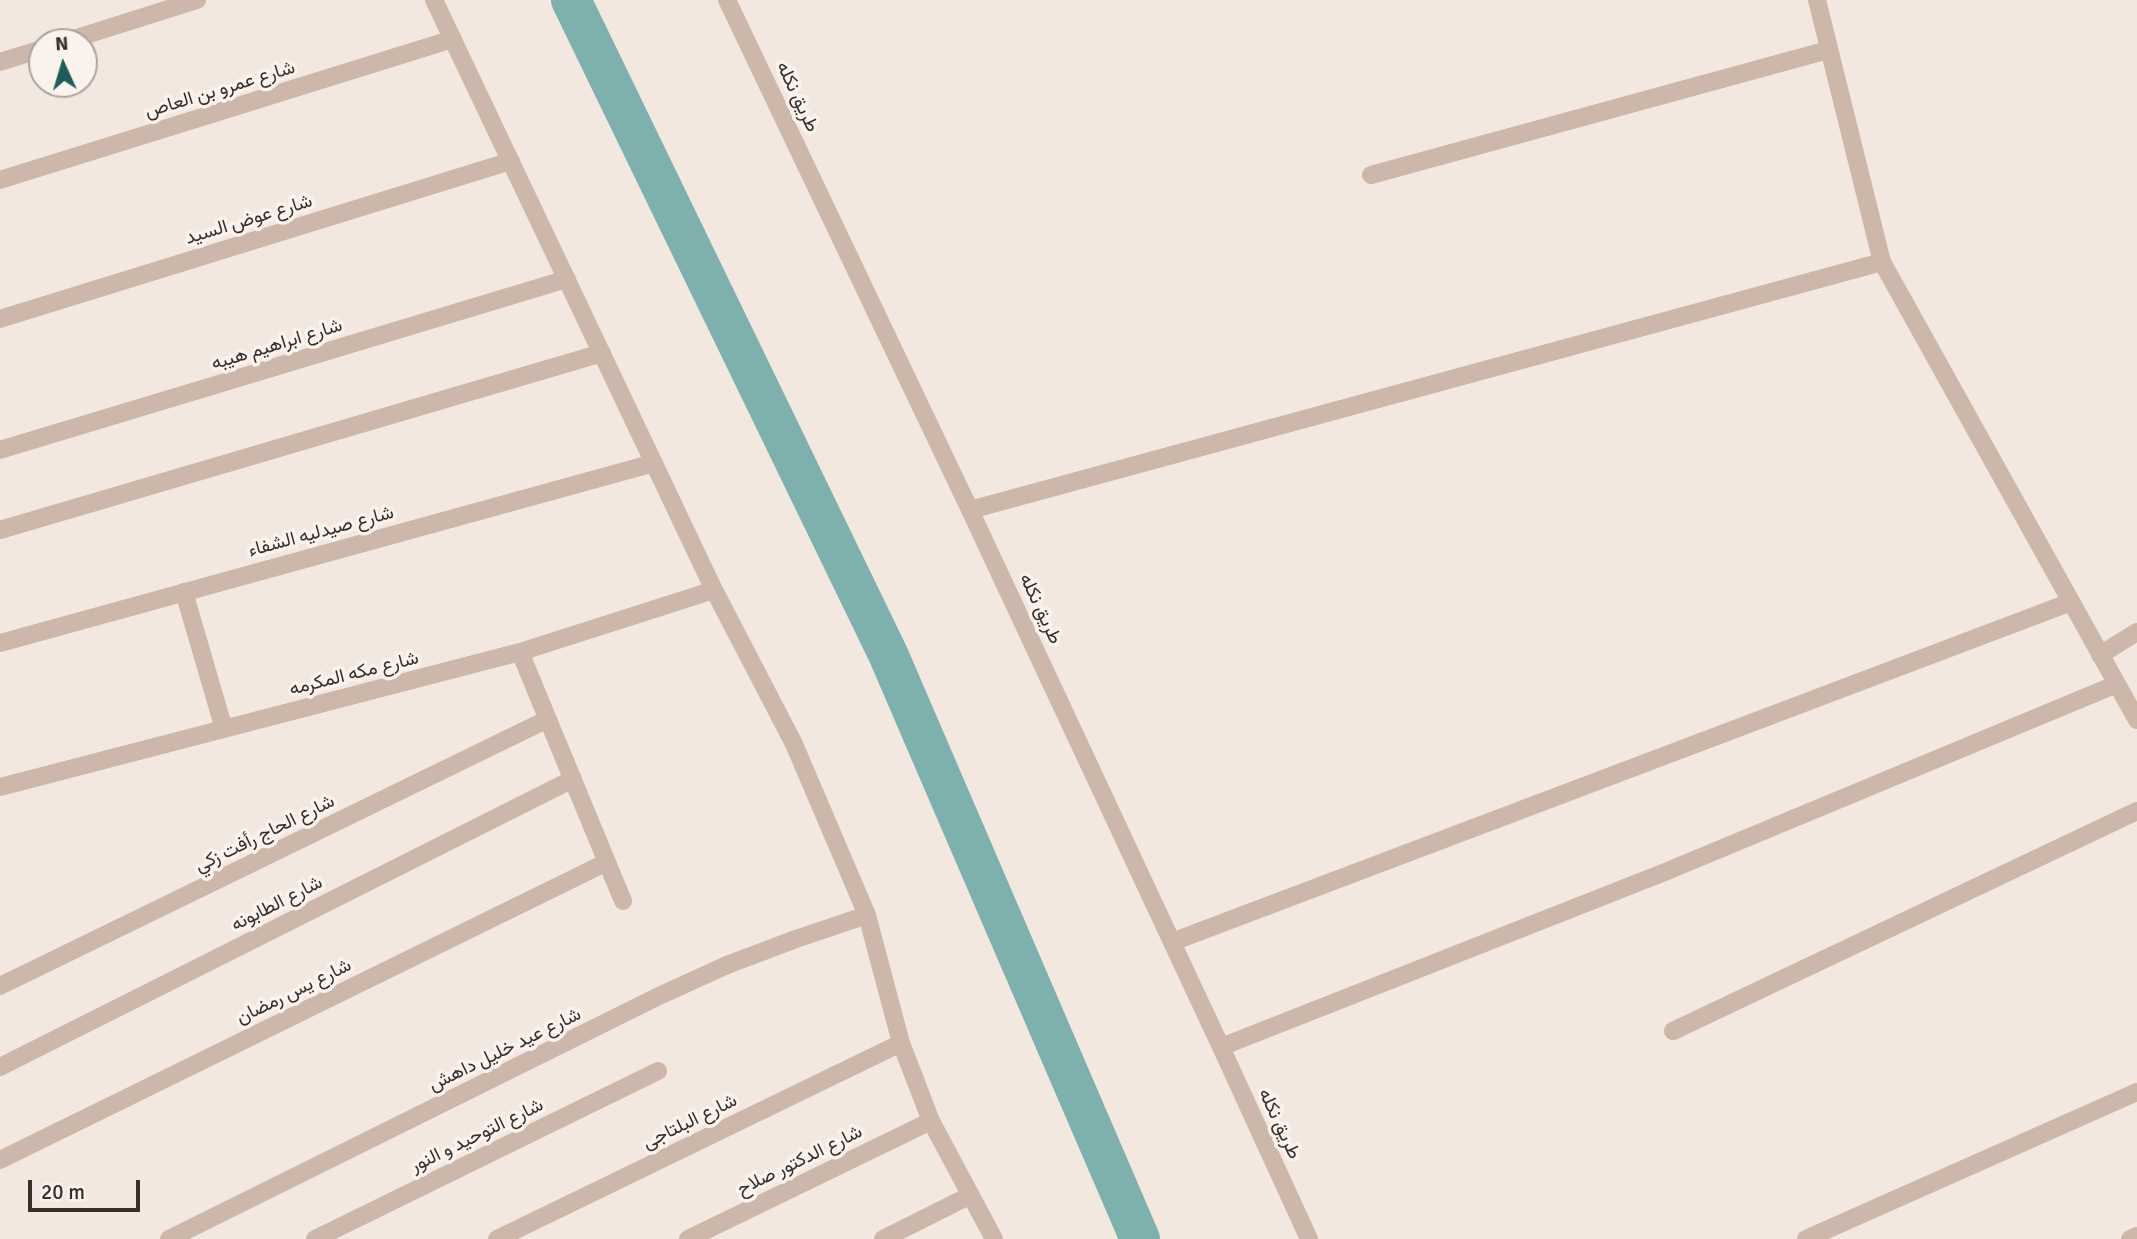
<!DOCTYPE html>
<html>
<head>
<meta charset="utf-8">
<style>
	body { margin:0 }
	#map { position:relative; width:2137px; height:1239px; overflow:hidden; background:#f3e8df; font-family:Signika,sans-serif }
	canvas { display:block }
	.north { position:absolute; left:28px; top:28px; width:70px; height:70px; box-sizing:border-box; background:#faf2ec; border:2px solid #ada39e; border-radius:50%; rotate:356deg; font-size:19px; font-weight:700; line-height:28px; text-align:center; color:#392d2a }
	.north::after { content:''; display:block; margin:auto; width:24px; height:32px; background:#1f5b5a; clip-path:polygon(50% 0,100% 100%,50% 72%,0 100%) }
	.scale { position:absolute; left:28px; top:1180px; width:112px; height:32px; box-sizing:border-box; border:4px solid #392d2a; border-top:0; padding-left:9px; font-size:21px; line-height:24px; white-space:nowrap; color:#392d2a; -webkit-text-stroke:5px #faf2ec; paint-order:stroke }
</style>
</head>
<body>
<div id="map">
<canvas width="2137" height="1239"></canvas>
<div class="north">N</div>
<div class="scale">20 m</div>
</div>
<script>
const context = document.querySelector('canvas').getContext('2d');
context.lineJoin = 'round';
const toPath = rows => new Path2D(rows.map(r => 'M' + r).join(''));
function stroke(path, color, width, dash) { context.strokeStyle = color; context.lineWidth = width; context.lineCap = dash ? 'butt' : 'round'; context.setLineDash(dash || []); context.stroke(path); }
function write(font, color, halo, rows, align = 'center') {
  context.font = font + ' Signika,Vazirmatn,sans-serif'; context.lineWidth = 7; context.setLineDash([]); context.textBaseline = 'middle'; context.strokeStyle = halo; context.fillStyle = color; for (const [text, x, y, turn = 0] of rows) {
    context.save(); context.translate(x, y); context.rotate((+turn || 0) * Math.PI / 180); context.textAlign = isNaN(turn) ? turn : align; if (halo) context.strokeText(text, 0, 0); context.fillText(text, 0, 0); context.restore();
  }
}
stroke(toPath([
	[571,0,888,654,1140,1239]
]), '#7eb0ae', 40);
stroke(toPath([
	[434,0,714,590,794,744,867,915,901,1043,931,1121,994,1239],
	[727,0,970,510,1221,1047,1309,1239],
	[1817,0,1882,262,2137,720],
	[64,42,197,0],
	[0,62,42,49],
	[1371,175,1828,50],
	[0,180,453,39],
	[0,319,511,161],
	[0,450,567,279],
	[970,510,1882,262],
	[0,530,602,353],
	[184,592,224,729],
	[0,643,654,463],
	[520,652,623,901],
	[2100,655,2137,632],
	[0,787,520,652,714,590],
	[1172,942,2071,602],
	[0,986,548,719],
	[1673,1031,2137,811],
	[1221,1047,1665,872,2117,684],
	[0,1067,573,779],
	[0,1160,607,862],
	[169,1239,659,996,727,965,796,939,867,915],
	[315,1239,658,1071],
	[497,1239,901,1043],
	[688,1239,931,1121],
	[883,1239,969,1196],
	[1806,1239,2137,1092],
	[2130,1239,2137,1236]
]), '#ccb7aa', 18);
write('19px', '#392d2a', '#faf2ec', [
	["شارع عمرو بن العاص",220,90,-17],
	["طريق نكله",797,97,65],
	["شارع عوض السيد",249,220,-17],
	["شارع ابراهيم هيبه",277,345,-17],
	["شارع صيدليه الشفاء",321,532,-15],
	["طريق نكله",1040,609,65],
	["شارع مكه المكرمه",354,674,-14],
	["شارع الحاج رأفت زكي",265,834,-26],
	["شارع الطابونه",277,904,-27],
	["شارع يس رمضان",294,992,-26],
	["شارع عيد خليل داهش",505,1050,-26],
	["شارع البلتاجى",690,1122,-26],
	["طريق نكله",1279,1124,65],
	["شارع التوحيد و النور",477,1136,-26],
	["شارع الدكتور صلاح",800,1161,-26]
]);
</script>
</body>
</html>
